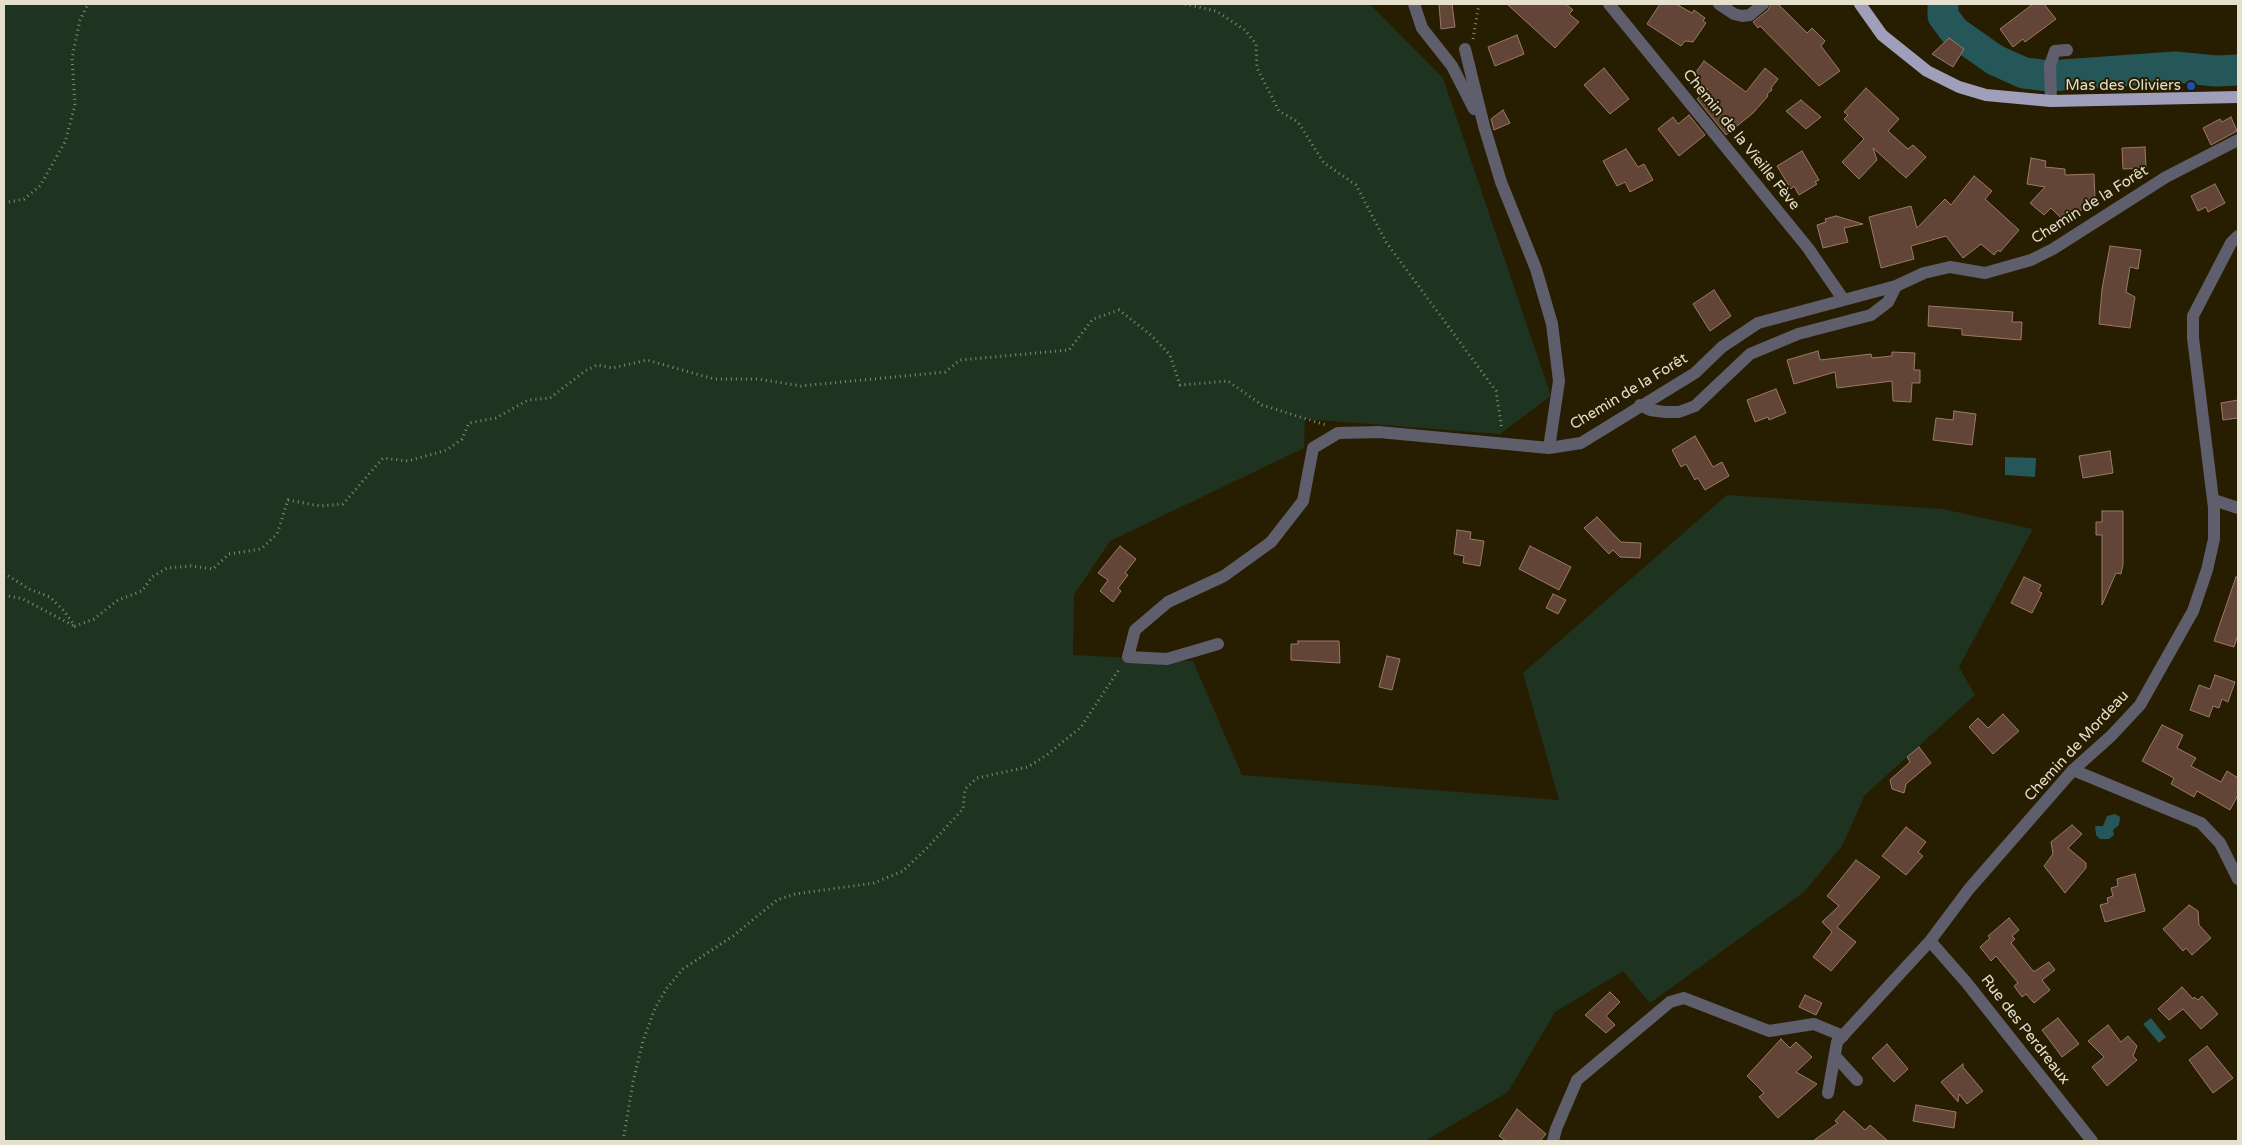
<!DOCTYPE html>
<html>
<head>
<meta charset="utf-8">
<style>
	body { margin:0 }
	#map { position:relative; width:2242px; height:1145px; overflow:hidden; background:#271d01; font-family:"Varela Round",sans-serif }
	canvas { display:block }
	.frame { position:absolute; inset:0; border:5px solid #e5dfce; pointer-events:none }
</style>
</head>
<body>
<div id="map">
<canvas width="2242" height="1145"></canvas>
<div class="frame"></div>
</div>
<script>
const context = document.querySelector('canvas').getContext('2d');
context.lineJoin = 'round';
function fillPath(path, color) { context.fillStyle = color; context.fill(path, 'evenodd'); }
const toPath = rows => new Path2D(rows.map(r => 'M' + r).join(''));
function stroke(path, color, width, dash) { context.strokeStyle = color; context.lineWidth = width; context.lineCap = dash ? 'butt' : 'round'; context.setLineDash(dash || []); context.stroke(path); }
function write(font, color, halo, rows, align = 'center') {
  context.font = font + ' "Varela Round",sans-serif'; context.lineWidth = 4; context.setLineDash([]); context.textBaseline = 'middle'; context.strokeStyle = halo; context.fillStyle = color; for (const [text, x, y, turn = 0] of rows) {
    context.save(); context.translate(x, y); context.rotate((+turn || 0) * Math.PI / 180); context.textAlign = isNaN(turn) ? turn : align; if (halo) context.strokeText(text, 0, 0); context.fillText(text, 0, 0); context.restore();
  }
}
fillPath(toPath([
	[4,4,1370,4,1443,78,1551,396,1500,434,1305,419,1304,448,1110,541,1074,595,1073,655,1193,661,1242,775,1559,800,1523,673,1727,495,1943,509,2033,529,1959,667,1975,695,1865,795,1842,846,1804,892,1650,1003,1623,971,1555,1012,1508,1092,1425,1141,4,1141]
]), '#1f3420');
fillPath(toPath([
	[2005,457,2036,458,2035,477,2005,475],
	[2115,814,2120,817,2119,825,2113,830,2114,835,2109,839,2100,839,2096,835,2095,826,2103,826,2107,816],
	[2151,1018,2166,1037,2159,1043,2143,1024]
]), '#255759');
stroke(toPath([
	[1943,4,1943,16,1955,32,1995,60,2024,73,2049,76,2175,67,2216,71,2238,70]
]), '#255759', 31);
const building = toPath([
	[1439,4,1452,4,1455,27,1441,29,1439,4],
	[1507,4,1566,4,1573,10,1569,14,1579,22,1555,48,1507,4],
	[1660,4,1676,4,1692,13,1694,10,1705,18,1703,21,1706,23,1693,42,1685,41,1681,46,1647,24,1660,4],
	[1771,4,1778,4,1807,33,1812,28,1825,41,1821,46,1840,71,1819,86,1760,26,1758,28,1753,22,1768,10,1771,4],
	[2033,4,2044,4,2056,19,2025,42,2023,39,2013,47,2000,29,2033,4],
	[1517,35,1524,54,1495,66,1488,47,1517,35],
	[1949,38,1964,49,1953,67,1932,54,1949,38],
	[1704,61,1746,92,1765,68,1778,79,1771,88,1772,90,1767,94,1768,96,1753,113,1726,135,1697,99,1708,89,1694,79,1698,73,1696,72,1704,61],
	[1604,68,1629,99,1610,114,1584,85,1604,68],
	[1866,88,1899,119,1888,131,1908,149,1913,145,1926,157,1906,178,1873,148,1877,160,1859,179,1842,162,1864,139,1844,119,1848,115,1844,112,1866,88],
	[1801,100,1821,117,1806,129,1786,111,1801,100],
	[1503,110,1510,123,1494,130,1491,119,1503,110],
	[1689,115,1705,135,1679,156,1658,129,1673,117,1678,124,1689,115],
	[2231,117,2237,131,2211,145,2203,128,2220,119,2222,122,2231,117],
	[2145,147,2146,168,2123,169,2122,148,2145,147],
	[1626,149,1638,167,1644,164,1653,180,1630,192,1625,182,1617,186,1603,161,1626,149],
	[1802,151,1819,180,1815,182,1817,184,1799,195,1794,186,1791,189,1777,166,1802,151],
	[2031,158,2046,161,2045,167,2065,169,2065,175,2094,174,2095,199,2088,199,2089,209,2066,212,2061,218,2051,208,2044,215,2030,203,2045,187,2027,184,2031,158],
	[1974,176,1992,191,1985,199,2019,230,2000,252,1998,250,1994,255,1981,244,1963,258,1946,236,1911,246,1914,259,1881,268,1869,217,1911,206,1917,228,1945,199,1951,205,1974,176],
	[2215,184,2225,203,2208,212,2206,207,2198,211,2191,196,2215,184],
	[1836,216,1863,224,1844,228,1848,242,1823,248,1817,225,1826,222,1825,219,1836,216],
	[2110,246,2141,250,2138,269,2130,267,2126,292,2135,297,2130,328,2099,324,2102,289,2110,246],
	[1714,290,1731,316,1710,331,1693,304,1714,290],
	[1929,306,2013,312,2012,322,2022,322,2021,340,1962,335,1962,329,1928,326,1929,306],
	[1818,351,1820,360,1871,354,1872,358,1892,356,1892,352,1915,353,1914,370,1920,370,1920,383,1912,383,1911,402,1893,401,1892,381,1837,388,1835,372,1794,384,1787,360,1818,351],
	[1776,389,1786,413,1769,420,1768,417,1755,422,1747,400,1776,389],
	[2238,400,2238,418,2223,420,2221,403,2238,400],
	[1954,411,1976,414,1972,445,1933,440,1936,418,1953,420,1954,411],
	[1695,436,1713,467,1722,462,1729,476,1705,490,1698,478,1695,480,1686,464,1681,467,1672,450,1695,436],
	[2110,451,2113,473,2083,478,2079,456,2110,451],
	[2102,511,2123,511,2123,564,2121,574,2116,573,2102,605,2102,535,2096,535,2096,522,2102,522,2102,511],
	[1597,517,1621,542,1641,543,1640,558,1620,557,1613,550,1609,554,1584,528,1597,517],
	[1457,530,1471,532,1470,539,1484,541,1480,566,1463,563,1464,556,1454,554,1457,530],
	[1120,546,1136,559,1125,573,1128,575,1118,588,1121,591,1113,602,1100,591,1108,580,1098,573,1120,546],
	[1530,546,1571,567,1559,590,1519,569,1530,546],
	[2024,577,2041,585,2038,591,2042,593,2032,613,2011,603,2024,577],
	[2236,577,2238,578,2238,635,2234,647,2214,641,2236,577],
	[1553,594,1566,600,1558,614,1546,608,1553,594],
	[1298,641,1339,641,1340,663,1291,660,1291,644,1298,644,1298,641],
	[1387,656,1400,659,1392,690,1379,687,1387,656],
	[2215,675,2235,682,2228,702,2222,699,2219,708,2213,706,2209,717,2190,710,2199,685,2210,689,2215,675],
	[2003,714,2019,731,1993,754,1969,727,1978,718,1988,728,2003,714],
	[2162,725,2183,735,2177,748,2196,758,2191,766,2221,782,2227,771,2238,778,2238,795,2230,810,2197,791,2194,797,2171,784,2174,778,2142,761,2162,725],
	[1919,747,1931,763,1906,784,1904,793,1892,789,1890,780,1910,762,1907,757,1919,747],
	[2072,825,2082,834,2068,848,2086,863,2086,868,2065,893,2044,866,2053,854,2051,842,2072,825],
	[1906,827,1926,842,1918,852,1923,856,1906,875,1882,856,1906,827],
	[1856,860,1880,877,1837,927,1856,942,1831,971,1813,957,1832,932,1822,922,1839,906,1827,896,1856,860],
	[2135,874,2145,911,2105,922,2100,905,2108,903,2107,898,2113,896,2111,888,2118,886,2117,879,2135,874],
	[2189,905,2198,911,2199,925,2211,938,2192,955,2186,948,2183,951,2163,929,2189,905],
	[2009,918,2019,930,2012,936,2015,939,2011,943,2033,971,2035,971,2049,962,2055,970,2042,980,2050,990,2034,1003,2026,994,2022,997,2014,986,2018,983,1996,956,1991,961,1980,947,1990,938,1988,936,2009,918],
	[2182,987,2193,999,2194,997,2198,1000,2202,996,2218,1014,2201,1029,2183,1009,2169,1020,2158,1009,2182,987],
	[1610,992,1620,1002,1606,1016,1615,1025,1606,1033,1585,1015,1610,992],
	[1805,995,1822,1003,1816,1015,1799,1007,1805,995],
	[2058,1018,2079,1044,2062,1057,2042,1030,2058,1018],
	[2108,1025,2121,1042,2128,1036,2137,1046,2133,1056,2137,1060,2107,1086,2092,1067,2104,1057,2088,1041,2108,1025],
	[1781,1039,1790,1048,1796,1042,1812,1057,1796,1072,1817,1084,1778,1118,1759,1097,1764,1093,1747,1076,1781,1039],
	[1887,1044,1908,1069,1894,1082,1872,1058,1887,1044],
	[2207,1046,2233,1078,2213,1093,2189,1060,2207,1046],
	[1963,1064,1963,1067,1983,1091,1967,1104,1959,1094,1958,1102,1941,1082,1963,1064],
	[1916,1105,1956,1112,1954,1128,1913,1121,1916,1105],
	[1517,1109,1546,1134,1540,1141,1506,1141,1499,1136,1517,1109],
	[1844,1111,1865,1130,1870,1125,1888,1141,1813,1141,1838,1123,1835,1121,1844,1111]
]);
fillPath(building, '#634537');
stroke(building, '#9a796a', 1);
stroke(toPath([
	[1185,4,1216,11,1245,30,1256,44,1257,68,1279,111,1298,122,1324,163,1356,185,1386,242,1496,391,1502,430],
	[1473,39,1479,4],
	[4,203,24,199,40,186,65,142,75,105,72,58,80,20,88,4],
	[4,573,29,589,50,597,64,611,75,626,94,619,118,600,142,591,152,577,167,568,191,566,213,569,229,554,261,549,277,534,288,500,320,506,343,504,383,458,408,461,447,450,462,439,469,423,496,418,528,400,550,398,585,371,597,365,612,368,647,360,714,379,758,379,801,386,945,372,960,360,1069,350,1093,319,1119,310,1151,335,1170,355,1180,385,1228,381,1262,405,1326,425],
	[4,595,23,599,74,626],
	[623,1141,633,1082,643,1041,655,1008,667,988,683,969,733,936,777,900,795,894,874,883,903,871,927,848,963,809,965,789,977,778,1028,767,1048,754,1081,727,1120,668]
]), '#8e8670', 3, [1, 4]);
stroke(toPath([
	[1414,4,1422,28,1452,66,1474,109],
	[1609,4,1808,248,1843,299],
	[1719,4,1734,14,1742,16,1750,15,1763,4],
	[1465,49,1484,126,1501,182,1536,269,1552,324,1559,381,1549,448],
	[2051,101,2050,65,2055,51,2067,50],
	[1640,405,1650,410,1665,412,1679,412,1695,406,1750,354,1798,334,1871,315,1888,302,1896,286],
	[2214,500,2238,508],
	[1218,644,1167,659,1128,657,1135,630,1168,602,1224,576,1271,542,1303,501,1313,448,1338,433,1379,432,1549,448,1581,443,1695,373,1722,347,1758,323,1896,286,1924,273,1950,267,1985,273,2031,260,2053,249,2166,177,2238,140],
	[2073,770,2201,823,2220,843,2238,879],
	[1930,941,1966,982,2092,1141],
	[1835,1056,1857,1080],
	[1828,1093,1837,1042,1930,941,1969,889,2073,770,2111,736,2140,705,2193,611,2207,570,2214,539,2214,508,2193,338,2193,316,2231,243,2238,236],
	[1553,1141,1556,1129,1577,1080,1670,1002,1684,998,1769,1031,1814,1024,1843,1036]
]), '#5f5e6c', 12);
stroke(toPath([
	[1860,4,1882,35,1927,71,1959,87,1986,95,2051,101,2238,97]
]), '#a09fbb', 12);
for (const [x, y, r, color] of [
	[2191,86,5,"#1a4fb4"]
]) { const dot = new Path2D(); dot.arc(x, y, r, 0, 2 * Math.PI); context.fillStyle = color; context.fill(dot); stroke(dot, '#271d01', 2); }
write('15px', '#e5dfce', '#271d01', [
	["Mas des Oliviers",2181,86]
], 'right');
write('15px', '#e5dfce', '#271d01', [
	["Chemin de la Vieille Fève",1741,140,51],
	["Chemin de la Forêt",2090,205,-32],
	["Chemin de la Forêt",1629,392,-31],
	["Chemin de Mordeau",2077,746,-47],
	["Rue des Perdreaux",2025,1030,52]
]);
</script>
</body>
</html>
